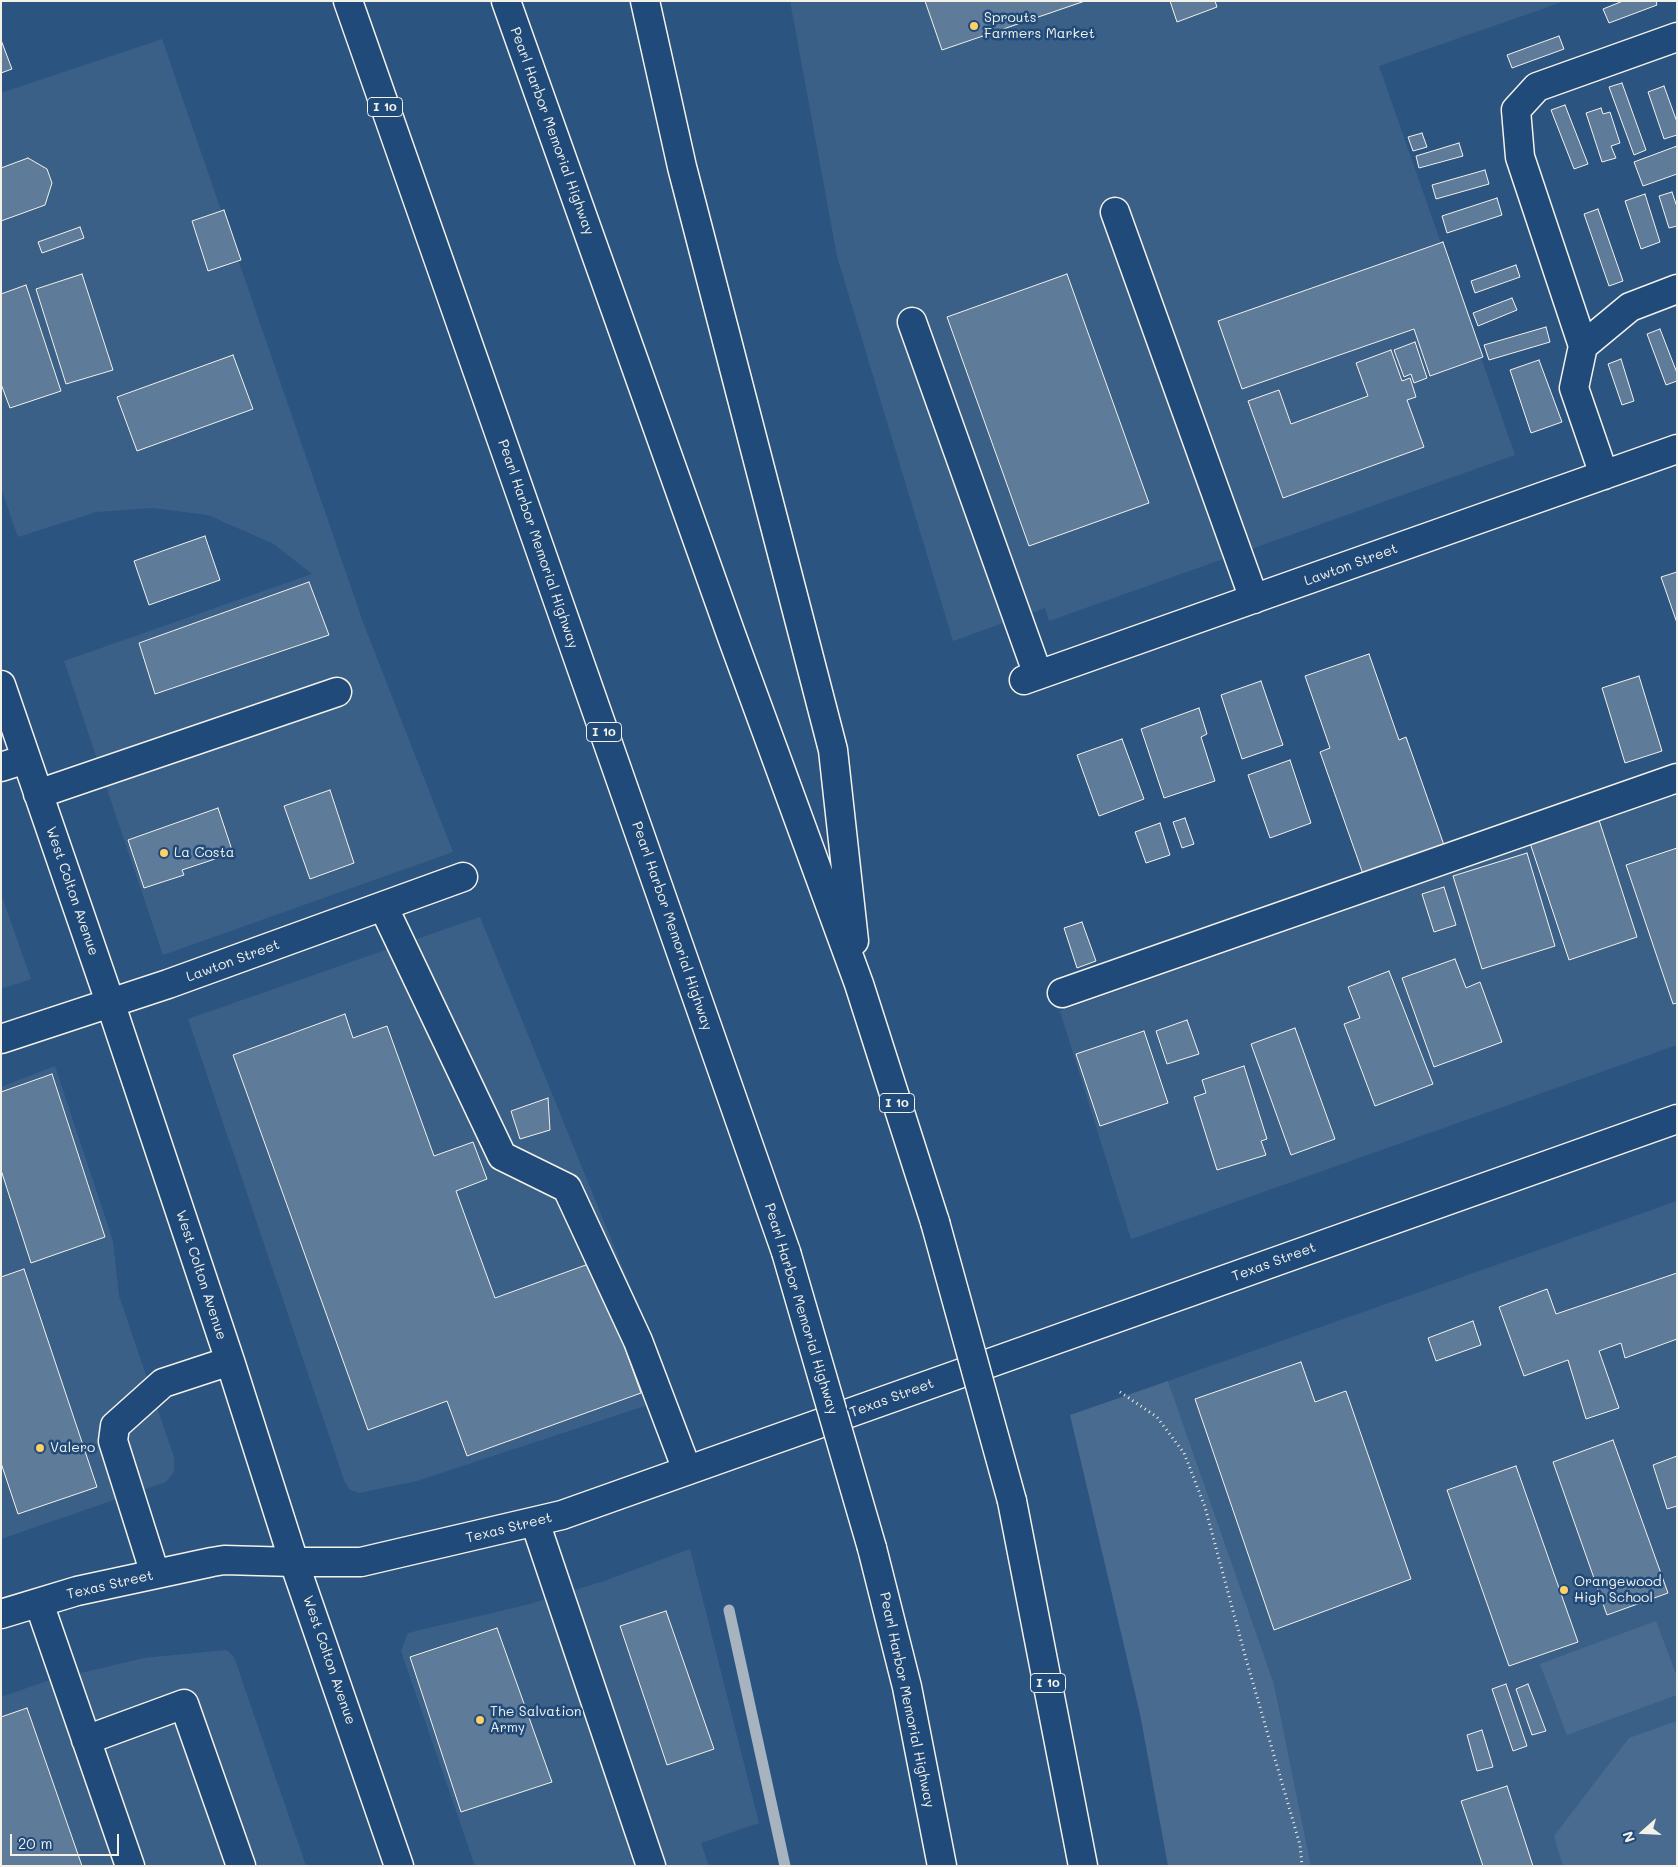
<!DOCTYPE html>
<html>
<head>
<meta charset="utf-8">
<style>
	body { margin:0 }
	#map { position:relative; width:1678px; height:1867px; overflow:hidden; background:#2c5481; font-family:Mali,sans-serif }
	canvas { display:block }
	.frame { position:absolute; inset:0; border:2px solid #f4f1e8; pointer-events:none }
	.north { position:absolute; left:1618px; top:1807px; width:50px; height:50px; -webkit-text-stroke:4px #1f4a7a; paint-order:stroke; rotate:251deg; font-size:14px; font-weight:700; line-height:20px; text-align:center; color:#f4f1e8 }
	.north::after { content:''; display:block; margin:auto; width:18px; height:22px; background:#f4f1e8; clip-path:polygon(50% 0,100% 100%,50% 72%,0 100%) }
	.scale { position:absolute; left:10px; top:1834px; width:109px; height:22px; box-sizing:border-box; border:2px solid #f4f1e8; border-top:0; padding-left:6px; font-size:15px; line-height:18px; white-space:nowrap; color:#f4f1e8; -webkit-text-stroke:4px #1f4a7a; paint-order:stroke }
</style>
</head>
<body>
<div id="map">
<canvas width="1678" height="1867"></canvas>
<div class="frame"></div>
<div class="north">N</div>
<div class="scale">20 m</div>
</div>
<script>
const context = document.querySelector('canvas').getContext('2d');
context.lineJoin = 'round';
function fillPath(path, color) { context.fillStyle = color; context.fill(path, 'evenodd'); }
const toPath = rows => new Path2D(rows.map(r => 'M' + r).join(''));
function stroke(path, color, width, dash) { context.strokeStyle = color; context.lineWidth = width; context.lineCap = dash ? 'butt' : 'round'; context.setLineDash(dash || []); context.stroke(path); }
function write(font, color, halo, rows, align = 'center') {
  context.font = font + ' Mali,sans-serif'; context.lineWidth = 5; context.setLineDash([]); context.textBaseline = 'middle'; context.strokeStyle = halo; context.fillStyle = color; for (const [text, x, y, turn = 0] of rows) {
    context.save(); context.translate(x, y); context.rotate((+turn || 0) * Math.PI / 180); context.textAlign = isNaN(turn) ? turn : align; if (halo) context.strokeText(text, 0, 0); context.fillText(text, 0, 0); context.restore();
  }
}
fillPath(toPath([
	[790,1,1565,1,1379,66,1515,455,1049,621,1045,608,953,641,837,256],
	[162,39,364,625,453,852,163,955,64,661,312,574,274,544,208,515,153,508,96,512,18,537,1,488,1,93],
	[1677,794,1677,1045,1131,1239,1060,1011],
	[1,894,31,979,1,989],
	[480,917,675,1396,417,1481,359,1493,349,1489,344,1480,188,1019],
	[55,1066,113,1241,119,1296,174,1457,174,1472,166,1482,1,1539,1,1087],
	[1677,1201,1677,1866,1311,1866,1274,1684,1168,1381],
	[690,1549,759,1823,701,1843,709,1866,475,1866,401,1651,408,1633,526,1605,604,1581],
	[227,1650,234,1657,306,1866,1,1866,1,1697,47,1681,144,1658]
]), '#3b6088');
fillPath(toPath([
	[1168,1381,1274,1684,1311,1866,1168,1866,1140,1714,1070,1415],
	[1656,1621,1677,1677,1677,1695,1567,1735,1540,1664],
	[1677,1721,1677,1866,1563,1866,1554,1836,1629,1738]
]), '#496b90');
stroke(toPath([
	[729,1610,785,1866]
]), '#a7b4c0', 11);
const building = toPath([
	[925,1,1085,1,942,50,925,1],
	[1170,1,1215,1,1217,7,1177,22,1170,1],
	[1623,1,1656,1,1657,5,1609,23,1603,9,1623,1],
	[1559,36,1564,49,1512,68,1507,55,1559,36],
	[1,40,12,69,1,73,1,40],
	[1622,83,1646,150,1634,155,1609,87,1622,83],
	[1664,86,1677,122,1677,135,1664,139,1648,92,1664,86],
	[1565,105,1588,164,1574,169,1551,110,1565,105],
	[1601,108,1603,114,1610,112,1620,143,1611,146,1616,158,1602,162,1586,113,1601,108],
	[1422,133,1427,147,1413,151,1408,137,1422,133],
	[1459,143,1463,156,1419,168,1416,156,1459,143],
	[1677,146,1677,174,1643,186,1634,162,1677,146],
	[28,158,47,169,52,183,45,205,1,221,1,168,28,158],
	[1485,170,1489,184,1436,199,1432,185,1485,170],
	[1672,192,1677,207,1677,226,1669,228,1659,196,1672,192],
	[1645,194,1660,242,1641,249,1625,201,1645,194],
	[1497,198,1502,215,1447,233,1442,216,1497,198],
	[1598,209,1623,281,1609,286,1584,214,1598,209],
	[224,210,241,260,208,271,192,221,224,210],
	[80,227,84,238,42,253,38,242,80,227],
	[1443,242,1483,357,1430,376,1414,329,1242,389,1218,321,1443,242],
	[1516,265,1520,277,1475,293,1471,281,1516,265],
	[82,274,113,370,66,384,36,289,82,274],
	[1067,274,1149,503,1029,546,947,317,1067,274],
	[26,285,61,391,10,408,1,384,1,294,26,285],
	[1512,298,1517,310,1478,326,1473,313,1512,298],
	[1546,327,1550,342,1489,360,1484,345,1546,327],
	[1660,329,1677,373,1677,381,1666,385,1647,334,1660,329],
	[1415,342,1427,378,1414,383,1411,374,1404,377,1394,350,1415,342],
	[1391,350,1402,381,1410,378,1416,397,1407,400,1424,447,1283,498,1248,401,1279,390,1291,424,1368,396,1356,363,1391,350],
	[233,355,253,409,137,451,117,397,233,355],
	[1621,359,1634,401,1622,405,1608,364,1621,359],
	[1539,360,1562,422,1531,433,1510,370,1539,360],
	[205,536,220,580,149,605,134,561,205,536],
	[1677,572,1677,623,1661,577,1677,572],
	[309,582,329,635,155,694,139,643,309,582],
	[1369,654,1399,740,1406,737,1444,845,1363,874,1320,752,1330,748,1305,676,1369,654],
	[1639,676,1662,751,1625,763,1602,688,1639,676],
	[1261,681,1283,745,1242,759,1221,695,1261,681],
	[1199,708,1207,734,1201,737,1215,781,1164,798,1141,729,1199,708],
	[1122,739,1144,799,1099,816,1077,755,1122,739],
	[1290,760,1311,823,1270,838,1248,775,1290,760],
	[330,790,354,863,310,879,284,806,330,790],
	[218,808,233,853,182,870,184,875,144,888,128,840,218,808],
	[1185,818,1194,844,1182,848,1173,822,1185,818],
	[1599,820,1637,937,1569,960,1530,843,1599,820],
	[1160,823,1170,855,1146,863,1135,832,1160,823],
	[1677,848,1677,1003,1673,1004,1626,865,1677,848],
	[1527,853,1555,946,1482,969,1453,876,1527,853],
	[1444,887,1456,925,1434,932,1422,894,1444,887],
	[1082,922,1096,961,1077,968,1064,928,1082,922],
	[1455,959,1466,988,1480,982,1502,1042,1434,1067,1402,978,1455,959],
	[1389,971,1433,1084,1375,1106,1344,1024,1360,1018,1348,987,1389,971],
	[345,1014,353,1038,387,1026,434,1156,473,1142,487,1179,456,1191,495,1298,594,1262,641,1393,467,1456,447,1401,368,1430,233,1055,345,1014],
	[1187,1020,1199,1054,1167,1064,1156,1031,1187,1020],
	[1295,1028,1335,1139,1291,1155,1251,1044,1295,1028],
	[1144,1031,1168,1103,1100,1126,1076,1054,1144,1031],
	[1244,1066,1267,1139,1261,1141,1266,1155,1217,1170,1194,1097,1206,1093,1202,1080,1244,1066],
	[52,1074,105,1237,31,1263,1,1170,1,1092,52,1074],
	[548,1098,550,1130,520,1139,511,1111,548,1098],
	[24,1269,97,1487,18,1514,1,1463,1,1277,24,1269],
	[1677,1273,1677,1339,1625,1358,1621,1343,1599,1351,1619,1408,1586,1419,1568,1360,1524,1376,1499,1307,1547,1289,1556,1314,1677,1273],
	[1473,1321,1481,1345,1436,1361,1428,1338,1473,1321],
	[1301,1362,1315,1402,1346,1391,1411,1579,1274,1630,1195,1399,1301,1362],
	[1613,1440,1668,1593,1607,1615,1553,1462,1613,1440],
	[1677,1456,1677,1506,1667,1509,1653,1465,1677,1456],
	[1516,1466,1578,1642,1509,1666,1447,1490,1516,1466],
	[666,1611,714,1749,667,1765,620,1626,666,1611],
	[497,1628,552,1782,461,1812,410,1657,497,1628],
	[1506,1684,1527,1746,1513,1751,1492,1689,1506,1684],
	[1528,1684,1546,1731,1532,1735,1516,1689,1528,1684],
	[27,1708,82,1866,1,1866,1,1717,27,1708],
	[1482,1730,1493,1767,1477,1771,1467,1735,1482,1730],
	[1507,1786,1533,1866,1483,1866,1461,1801,1507,1786]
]);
fillPath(building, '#5e7b9a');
stroke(building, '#f4f1e8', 1);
const minor = toPath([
	[1115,212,1254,599],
	[912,322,1038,675],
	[1583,346,1520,157,1516,110,1537,87,1677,37],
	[1604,475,1574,388,1583,346,1630,307,1677,289],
	[1024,680,1677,449],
	[1,685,110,1002,230,1361,294,1562,224,1560,212,1562,77,1591,1,1614],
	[1,767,26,759],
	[38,794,337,692],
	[383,906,502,1156,567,1188,638,1341,687,1470],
	[1062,993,1677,778],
	[1,1039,168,984,463,877],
	[535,1522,651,1866],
	[155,1574,113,1441,115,1426,163,1383,230,1361],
	[39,1603,130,1866],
	[86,1740,184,1704,241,1866]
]);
const major = toPath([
	[399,1866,294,1562,361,1562,562,1515,1677,1119]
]);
const highway = toPath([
	[348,1,786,1252],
	[506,1,732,637,859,984,935,1222],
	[645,1,682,167,833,750,854,941],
	[1012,1501,1083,1866],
	[872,1548,907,1687,942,1866]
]);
stroke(minor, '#f4f1e8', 31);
stroke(major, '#f4f1e8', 31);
stroke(highway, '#f4f1e8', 31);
stroke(toPath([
	[1120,1392,1157,1417,1184,1453,1205,1507,1246,1659,1300,1845,1302,1866]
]), '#f4f1e8', 3, [1, 4]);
stroke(minor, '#1f4a7a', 28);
stroke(major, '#1f4a7a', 28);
stroke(highway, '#1f4a7a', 28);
const highwayBridge = toPath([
	[935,1222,1012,1501],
	[786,1252,872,1548]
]);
stroke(highwayBridge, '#f4f1e8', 31, []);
stroke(highwayBridge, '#1f4a7a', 28);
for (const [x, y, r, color] of [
	[974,26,5,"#ffd166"],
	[164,853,5,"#ffd166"],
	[40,1448,5,"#ffd166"],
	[1564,1590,5,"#ffd166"],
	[480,1720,5,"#ffd166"]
]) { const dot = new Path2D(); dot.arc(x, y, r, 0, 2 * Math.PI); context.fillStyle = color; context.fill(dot); stroke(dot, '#1f4a7a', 2); }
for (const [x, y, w] of [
	[385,107,35],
	[604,732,35],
	[897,1103,35],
	[1048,1683,35]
]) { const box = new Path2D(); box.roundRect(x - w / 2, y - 9.5, w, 19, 4); context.fillStyle = '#1f4a7a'; context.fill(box); stroke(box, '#f4f1e8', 1); }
write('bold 12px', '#f4f1e8', null, [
	["I 10",385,107],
	["I 10",604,732],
	["I 10",897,1103],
	["I 10",1048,1683]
]);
write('14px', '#f4f1e8', '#1f4a7a', [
	["Sprouts",984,18],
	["Farmers Market",984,34],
	["La Costa",174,853],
	["Valero",50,1448],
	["Orangewood",1574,1582],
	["High School",1574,1598],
	["The Salvation",490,1712],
	["Army",490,1728]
], 'left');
write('14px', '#f4f1e8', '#1f4a7a', [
	["Pearl Harbor Memorial Highway",552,131,70],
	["Pearl Harbor Memorial Highway",538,544,71],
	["Lawton Street",1351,565,-20],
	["West Colton Avenue",72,891,71],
	["Pearl Harbor Memorial Highway",672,926,71],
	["Lawton Street",233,961,-20],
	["Texas Street",1274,1262,-20],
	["West Colton Avenue",201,1275,72],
	["Pearl Harbor Memorial Highway",801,1309,73],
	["Texas Street",892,1398,-20],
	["Texas Street",509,1528,-14],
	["Texas Street",110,1585,-13],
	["West Colton Avenue",329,1660,71],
	["Pearl Harbor Memorial Highway",907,1700,78]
]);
</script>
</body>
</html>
